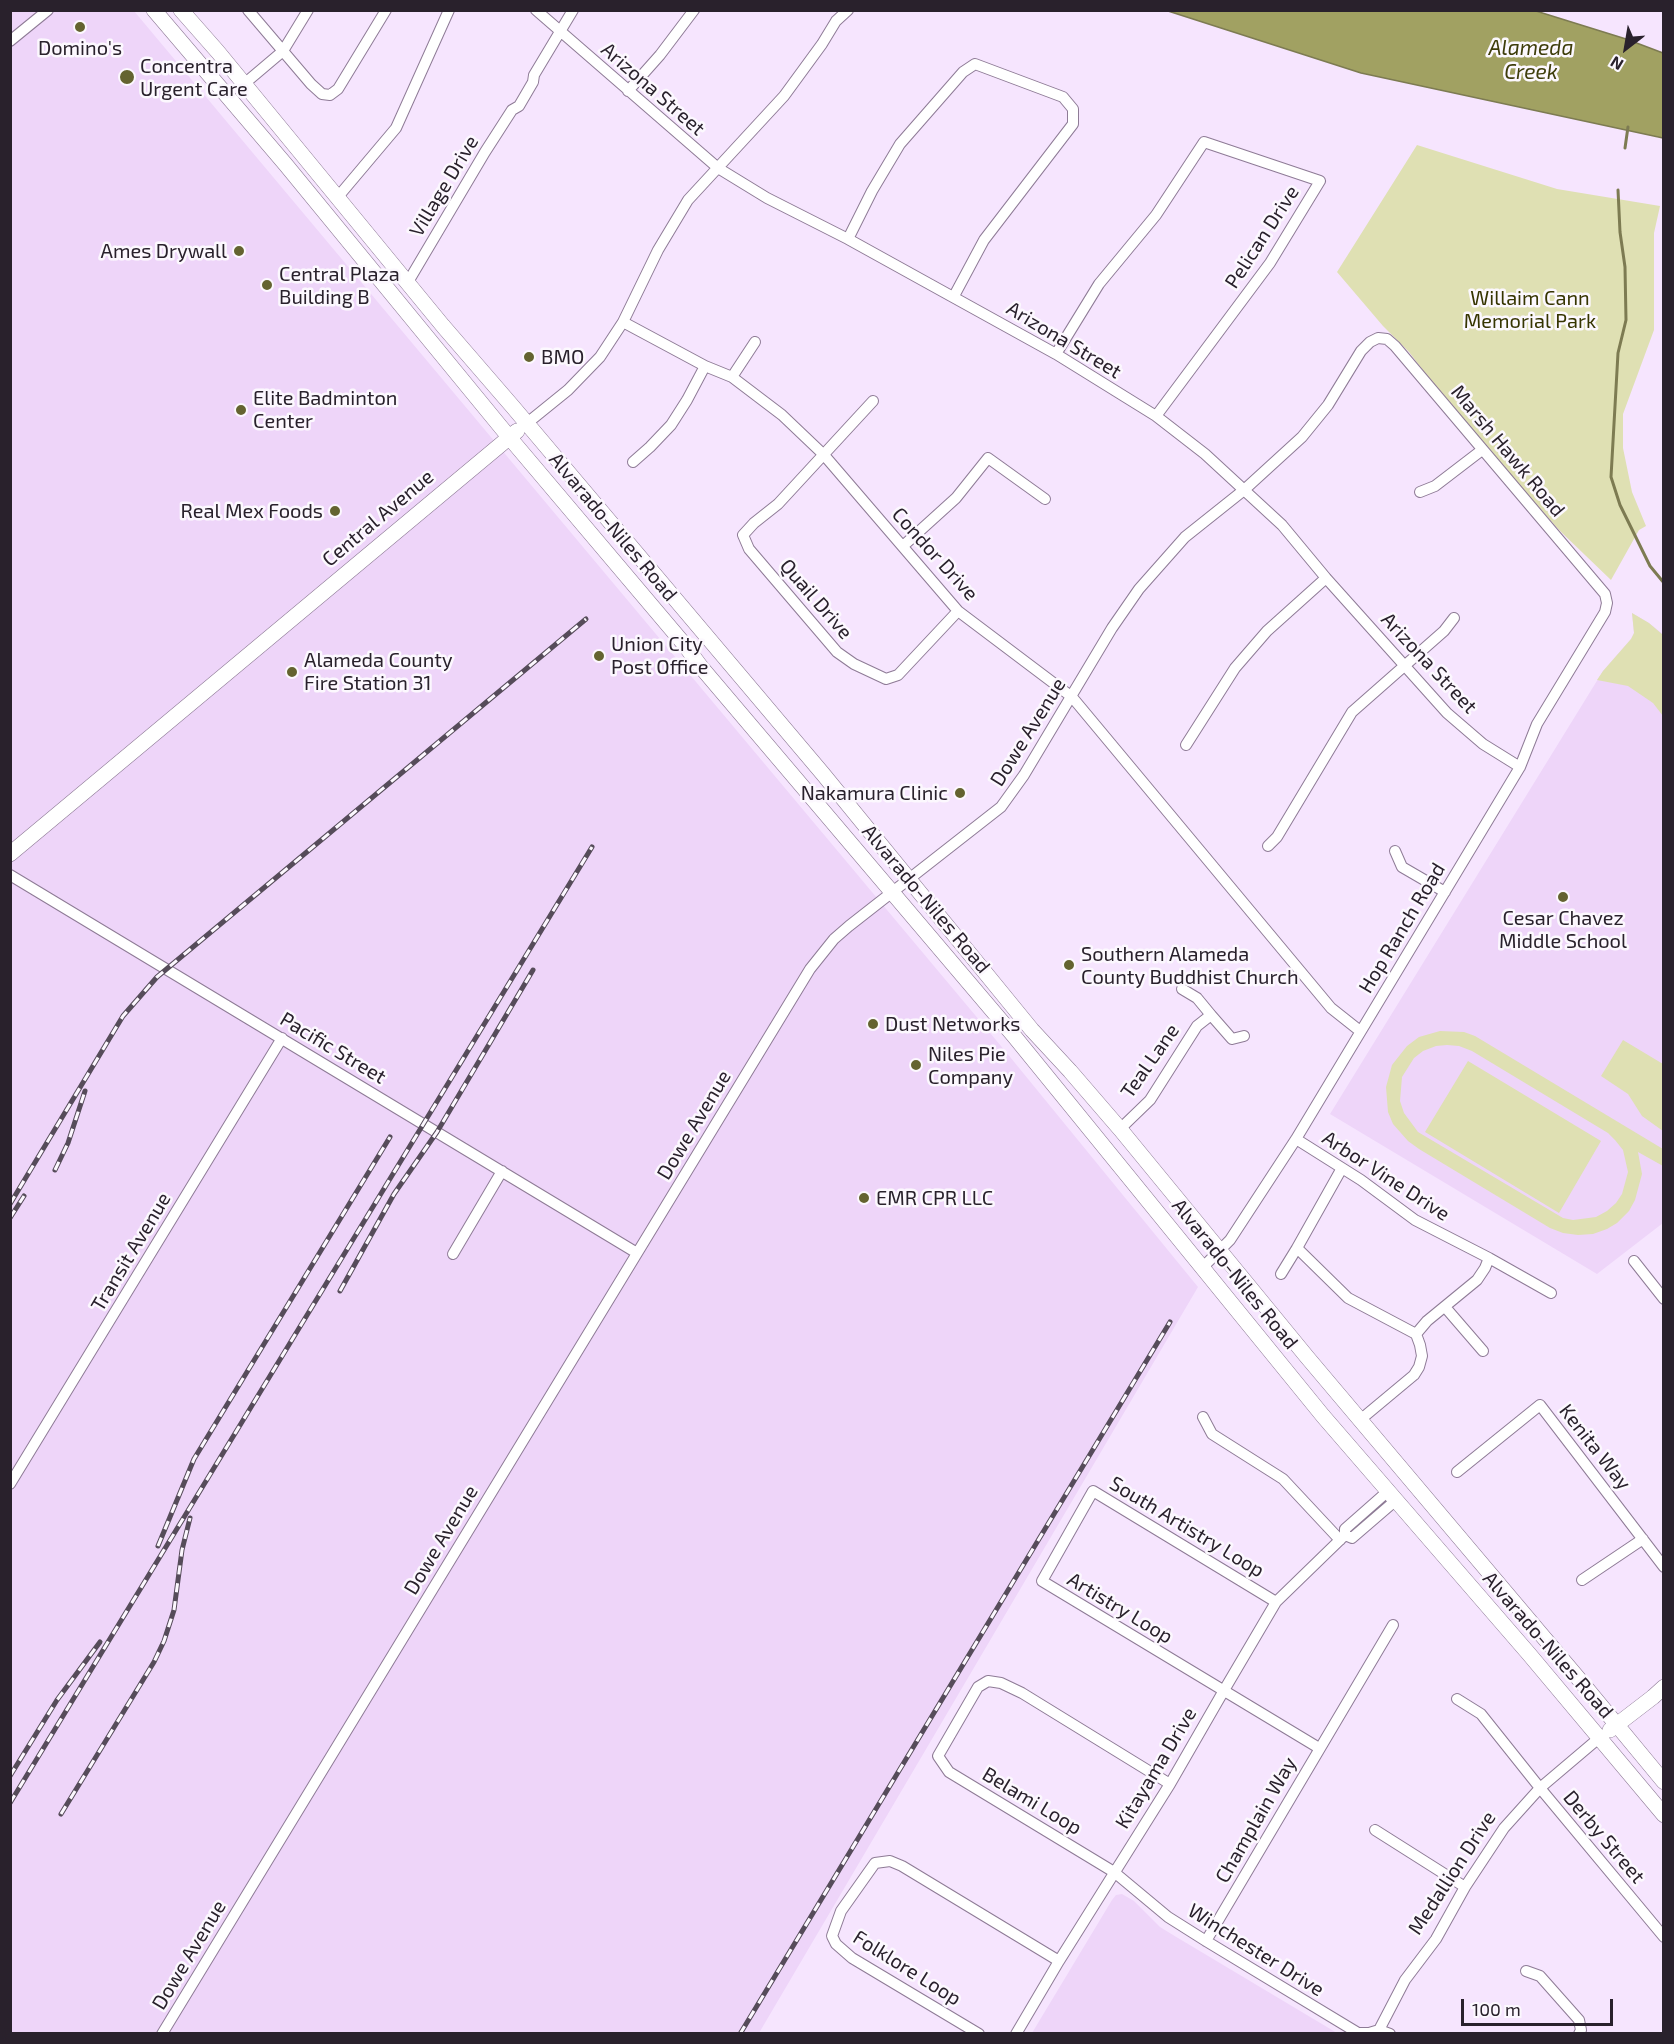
<!DOCTYPE html>
<html>
<head>
<meta charset="utf-8">
<style>
	body { margin:0 }
	#map { position:relative; width:1674px; height:2044px; overflow:hidden; background:#f6e5fe; font-family:"Exo 2",sans-serif }
	canvas { display:block }
	.frame { position:absolute; inset:0; border:12px solid #29212c; pointer-events:none }
	.north { position:absolute; left:1596px; top:18px; width:60px; height:60px; -webkit-text-stroke:4px #fcf8fe; paint-order:stroke; rotate:211deg; font-size:16px; font-weight:700; line-height:24px; text-align:center; color:#29212c }
	.north::after { content:''; display:block; margin:auto; width:21px; height:27px; background:#29212c; clip-path:polygon(50% 0,100% 100%,50% 72%,0 100%) }
	.scale { position:absolute; left:1461px; top:1999px; width:152px; height:27px; box-sizing:border-box; border:3px solid #29212c; border-top:0; padding-left:8px; font-size:18px; line-height:21px; white-space:nowrap; color:#29212c; -webkit-text-stroke:4px #fcf8fe; paint-order:stroke }
</style>
</head>
<body>
<div id="map">
<canvas width="1674" height="2044"></canvas>
<div class="frame"></div>
<div class="north">N</div>
<div class="scale">100 m</div>
</div>
<script>
const context = document.querySelector('canvas').getContext('2d');
context.lineJoin = 'round';
function fillPath(path, color) { context.fillStyle = color; context.fill(path, 'evenodd'); }
const toPath = rows => new Path2D(rows.map(r => 'M' + r).join(''));
function stroke(path, color, width, dash) { context.strokeStyle = color; context.lineWidth = width; context.lineCap = dash ? 'butt' : 'round'; context.setLineDash(dash || []); context.stroke(path); }
function write(font, color, halo, rows, align = 'center') {
  context.font = font + ' "Exo 2",sans-serif'; context.lineWidth = 5; context.setLineDash([]); context.textBaseline = 'middle'; context.strokeStyle = halo; context.fillStyle = color; for (const [text, x, y, turn = 0] of rows) {
    context.save(); context.translate(x, y); context.rotate((+turn || 0) * Math.PI / 180); context.textAlign = isNaN(turn) ? turn : align; if (halo) context.strokeText(text, 0, 0); context.fillText(text, 0, 0); context.restore();
  }
}
fillPath(toPath([
	[11,11,134,11,1006,1052,1198,1287,759,2033,11,2034],
	[1632,613,1649,623,1664,635,1663,1223,1597,1274,1330,1114,1603,671,1631,639,1634,633],
	[1122,1894,1134,1901,1160,1927,1173,1935,1337,2033,1032,2033,1112,1900,1116,1895]
]), '#eed5f9');
fillPath(toPath([
	[1417,145,1557,189,1660,206,1654,233,1654,330,1623,414,1623,448,1632,492,1646,526,1639,530,1611,580,1559,530,1499,463,1450,406,1409,352,1383,326,1337,272],
	[1632,613,1649,623,1663,635,1663,716,1653,703,1628,686,1597,680,1603,671,1631,639,1634,633],
	[1440,1031,1464,1032,1475,1036,1663,1149,1663,1166,1638,1152,1642,1174,1635,1200,1629,1211,1617,1223,1607,1229,1593,1234,1578,1235,1563,1233,1550,1228,1419,1149,1408,1141,1393,1124,1388,1112,1386,1087,1392,1065,1407,1046,1419,1037],
	[1447,1045,1459,1046,1472,1051,1608,1133,1615,1140,1623,1150,1628,1172,1622,1194,1616,1203,1607,1211,1596,1217,1573,1220,1563,1218,1418,1132,1404,1113,1400,1101,1402,1077,1414,1058,1423,1051,1436,1046],
	[1623,1040,1663,1064,1663,1131,1642,1116,1628,1094,1601,1076],
	[1468,1061,1601,1141,1559,1213,1425,1132]
]), '#dfe0b3');
const water = toPath([
	[1168,11,1536,11,1626,39,1663,53,1663,138,1361,73,1168,11]
]);
fillPath(water, '#a1a162');
stroke(water, '#7d7b52', 1.5);
stroke(toPath([
	[1625,148,1628,127],
	[1618,190,1620,232,1625,267,1626,320,1618,353,1611,477,1620,505,1650,566,1664,583]
]), '#7d7b52', 3);
const street = toPath([
	[248,10,311,84,322,94,330,95,338,89,386,10],
	[536,10,718,168,767,198,848,239,1056,354,1156,416,1205,454,1282,525,1326,578,1447,713,1483,744,1520,767],
	[10,41,48,10],
	[244,84,283,51,308,10],
	[628,91,660,55,694,10],
	[337,198,396,128,449,10],
	[848,239,872,191,900,144,963,72,975,64,1063,97,1073,109,1073,124,984,240,954,296],
	[408,282,485,152,512,110,519,106,533,82,534,75,573,10],
	[623,322,705,366,732,377,782,415,824,455,958,611,1072,697,1331,1008,1360,1031],
	[1056,354,1099,284,1156,215,1204,142,1320,181,1270,263,1156,416],
	[732,377,755,342],
	[873,401,778,504,754,523,743,535,749,549,837,652,854,664,886,679,898,675,958,611],
	[526,424,568,390,600,357,623,322,658,250,688,200,784,96,822,44,836,21,848,10],
	[633,462,650,447,671,425,687,400,705,366],
	[1420,492,1435,486,1482,450],
	[903,546,956,498,988,458,1045,499],
	[1186,745,1235,668,1267,631,1326,578],
	[1268,846,1277,837,1352,712,1444,631,1454,618],
	[1395,851,1402,867,1445,892],
	[10,875,637,1253],
	[1182,989,1197,998,1211,1015],
	[1120,1129,1150,1100,1197,1026,1211,1015,1232,1039,1244,1036],
	[1296,1139,1361,1180,1415,1220,1489,1258,1485,1268,1477,1280,1427,1321,1416,1334],
	[1342,1168,1297,1248,1348,1298,1416,1334,1420,1345,1422,1356,1419,1367,1414,1375,1360,1420],
	[453,1254,502,1171],
	[1489,1258,1551,1293],
	[1634,1261,1664,1299],
	[1281,1274,1297,1248],
	[1445,1307,1483,1351],
	[1203,1417,1212,1434,1283,1479,1340,1540],
	[1457,1472,1540,1405,1664,1567],
	[10,1484,282,1038],
	[1345,1535,1352,1538,1395,1501],
	[1582,1580,1643,1539],
	[1276,1602,1093,1491,1042,1581,1319,1748],
	[1457,1699,1481,1714,1540,1788,1664,1937],
	[1170,1784,1022,1693,1001,1683,988,1681,978,1687,938,1756,949,1772,1114,1872,1168,1917,1206,1941,1358,2033,1369,2033,1379,2030,1390,2034],
	[1375,1830,1465,1887],
	[1206,1941,1393,1625],
	[1526,1971,1540,1976,1579,2020,1581,2030,1579,2034],
	[1379,2030,1405,1980,1436,1939,1465,1887,1504,1828,1540,1788,1599,1738],
	[162,2034,810,969,834,939,849,926,1001,807,1024,775,1112,628,1139,589,1185,537,1244,490,1302,437,1328,405,1361,351,1370,342,1378,338,1387,339,1395,346,1605,594,1607,603,1605,612,1537,724,1520,767,1296,1139,1230,1240,1203,1267],
	[979,2034,852,1958,836,1944,832,1936,841,1911,875,1863,890,1861,902,1866,1059,1961],
	[1016,2034,1059,1961,1170,1784,1223,1692,1276,1602,1345,1535,1345,1529,1387,1492]
]);
const secondary = toPath([
	[154,10,286,165,509,437,684,644,701,667,1014,1036,1323,1416,1529,1654,1664,1815],
	[181,10,218,52,443,326,513,407,823,774,1032,1030,1070,1071,1120,1129,1307,1357,1578,1678,1664,1782],
	[10,854,517,431],
	[1610,1730,1653,1697,1664,1687]
]);
stroke(street, '#8e7b96', 12);
stroke(secondary, '#8e7b96', 16);
stroke(street, '#fff', 10);
stroke(secondary, '#fff', 15);
const rail = toPath([
	[55,1170,68,1143,85,1091],
	[10,1204,123,1016,157,977,586,619],
	[10,1218,24,1196],
	[340,1291,394,1194,437,1132,533,970],
	[158,1546,194,1459,390,1137],
	[10,1776,57,1700,100,1642],
	[10,1803,592,847],
	[61,1814,154,1662,164,1641,174,1610,182,1550,190,1518],
	[740,2034,1170,1322]
]);
stroke(rail, '#564c5a', 5);
stroke(rail, '#fcf8fe', 3, [9]);
for (const [x, y, r, color] of [
	[80,27,6,"#646330"],
	[127,77,8,"#646330"],
	[239,251,6,"#646330"],
	[267,285,6,"#646330"],
	[529,357,6,"#646330"],
	[241,410,6,"#646330"],
	[335,511,6,"#646330"],
	[599,656,6,"#646330"],
	[292,672,6,"#646330"],
	[960,793,6,"#646330"],
	[1563,897,6,"#646330"],
	[1069,965,6,"#646330"],
	[873,1024,6,"#646330"],
	[916,1065,6,"#646330"],
	[864,1198,6,"#646330"]
]) { const dot = new Path2D(); dot.arc(x, y, r, 0, 2 * Math.PI); context.fillStyle = color; context.fill(dot); stroke(dot, '#fcf8fe', 2); }
write('20px', '#29212c', '#fcf8fe', [
	["Domino's",80,48,"center"],
	["Concentra",140,66],
	["Urgent Care",140,89],
	["Ames Drywall",227,251,"right"],
	["Central Plaza",279,274],
	["Building B",279,297],
	["BMO",541,357],
	["Elite Badminton",253,398],
	["Center",253,421],
	["Real Mex Foods",323,511,"right"],
	["Union City",611,644],
	["Post Office",611,667],
	["Alameda County",304,660],
	["Fire Station 31",304,683],
	["Nakamura Clinic",948,793,"right"],
	["Cesar Chavez",1563,918,"center"],
	["Middle School",1563,941,"center"],
	["Southern Alameda",1081,954],
	["County Buddhist Church",1081,977],
	["Dust Networks",885,1024],
	["Niles Pie",928,1054],
	["Company",928,1077],
	["EMR CPR LLC",876,1198]
], 'left');
write('20px', '#29212c', '#fcf8fe', [
	["Arizona Street",653,89,41],
	["Village Drive",444,186,-59],
	["Pelican Drive",1262,237,-57],
	["Arizona Street",1064,340,31],
	["Marsh Hawk Road",1508,451,50],
	["Central Avenue",378,518,-40],
	["Alvarado-Niles Road",613,527,50],
	["Condor Drive",935,554,48],
	["Quail Drive",816,599,49],
	["Arizona Street",1429,663,47],
	["Dowe Avenue",1028,732,-58],
	["Alvarado-Niles Road",926,899,50],
	["Hop Ranch Road",1402,928,-59],
	["Pacific Street",333,1048,31],
	["Teal Lane",1150,1061,-55],
	["Dowe Avenue",694,1125,-59],
	["Arbor Vine Drive",1386,1176,33],
	["Transit Avenue",131,1252,-59],
	["Alvarado-Niles Road",1235,1274,51],
	["Kenita Way",1595,1447,52],
	["South Artistry Loop",1187,1527,31],
	["Dowe Avenue",441,1540,-59],
	["Artistry Loop",1120,1608,31],
	["Alvarado-Niles Road",1548,1645,49],
	["Kitayama Drive",1156,1768,-59],
	["Belami Loop",1032,1801,31],
	["Champlain Way",1256,1820,-60],
	["Derby Street",1604,1837,50],
	["Medallion Drive",1452,1873,-57],
	["Winchester Drive",1256,1950,32],
	["Dowe Avenue",189,1955,-59],
	["Folklore Loop",907,1968,32]
]);
write('20px', '#363501', '#fcf8fe', [
	["Willaim Cann",1530,298],
	["Memorial Park",1530,321]
]);
write('italic 21px', '#3e3d0b', '#fcf8fe', [
	["Alameda",1531,48],
	["Creek",1531,72]
]);
</script>
</body>
</html>
